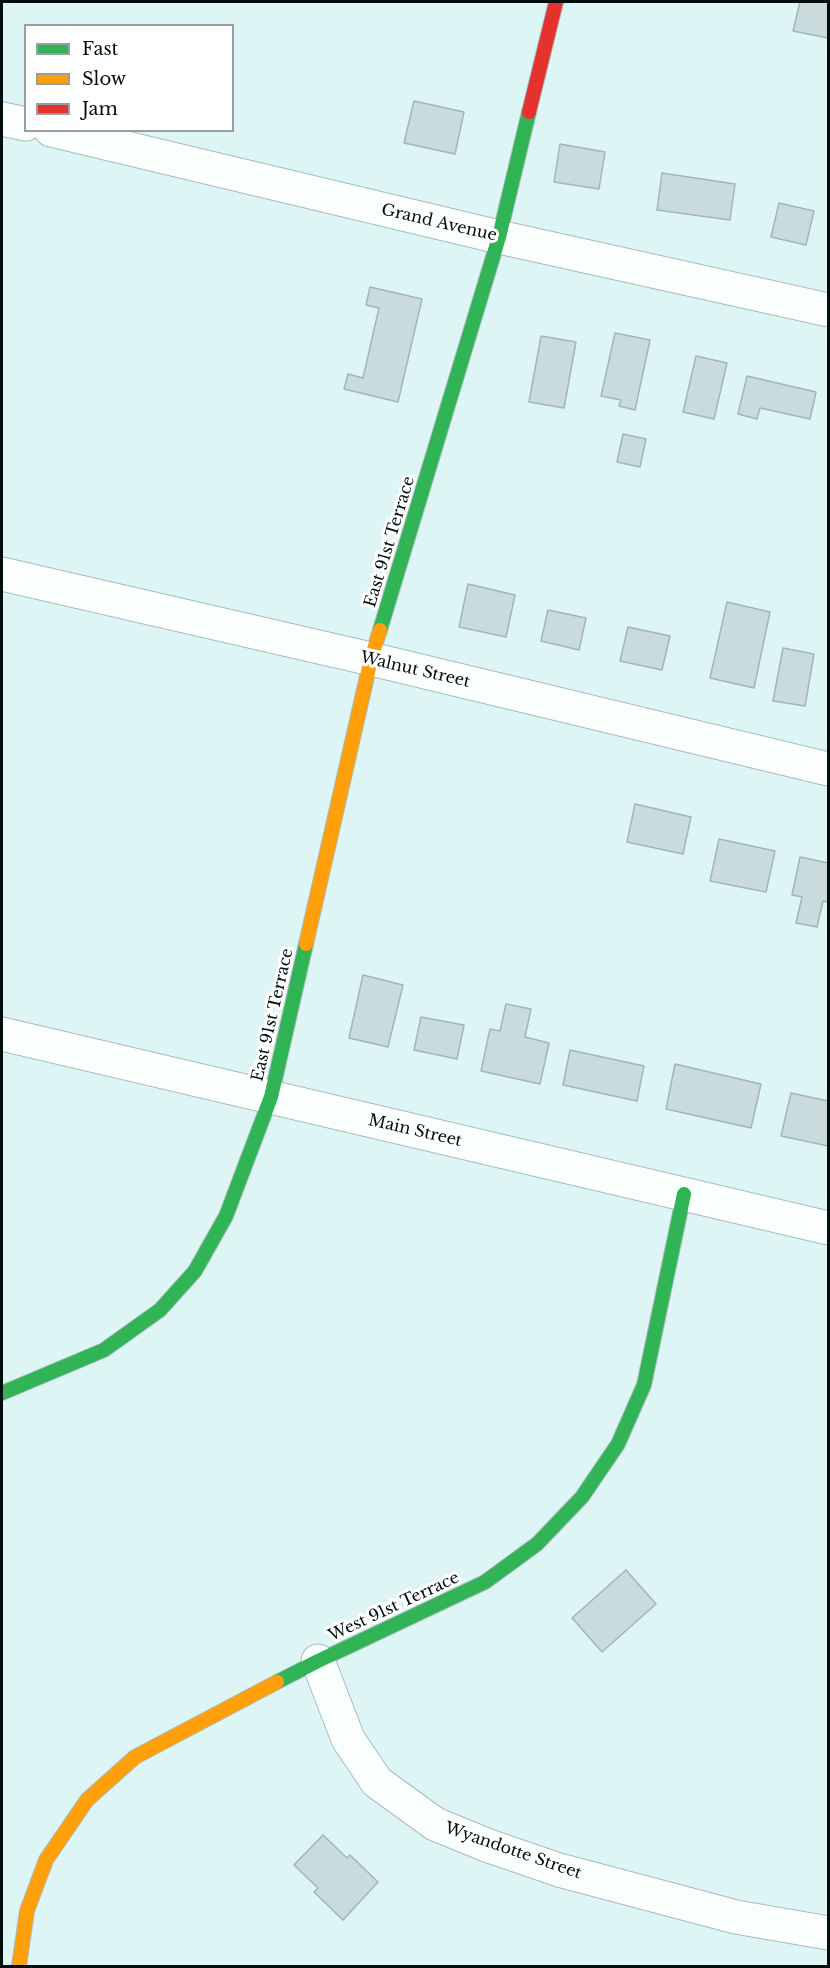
<!DOCTYPE html>
<html>
<head>
<meta charset="utf-8">
<style>
	body { margin:0 }
	#map { position:relative; width:830px; height:1968px; overflow:hidden; background:#ddf5f4; font-family:"Libre Baskerville",serif }
	canvas { display:block }
	.frame { position:absolute; inset:0; border:3px solid #010e0e; pointer-events:none }
	.legend { position:absolute; left:24px; top:24px; width:210px; height:108px; box-sizing:border-box; background:#fff; border:2px solid #999f9f; margin:0; padding:8px 10px; list-style:none; font-size:18px; color:#010e0e }
	.legend li { display:flex; align-items:center; gap:12px; height:30px }
	.legend b { width:30px; border:2px solid #999f9f }
</style>
</head>
<body>
<div id="map">
<canvas width="830" height="1968"></canvas>
<div class="frame"></div>
<ul class="legend">
<li><b style="height:8px;background:#30b455"></b>Fast</li>
<li><b style="height:8px;background:#ff9f0a"></b>Slow</li>
<li><b style="height:8px;background:#e5322d"></b>Jam</li>
</ul>
</div>
<script>
const context = document.querySelector('canvas').getContext('2d');
context.lineJoin = 'round';
function fillPath(path, color) { context.fillStyle = color; context.fill(path, 'evenodd'); }
const toPath = rows => new Path2D(rows.map(r => 'M' + r).join(''));
function stroke(path, color, width, dash) { context.strokeStyle = color; context.lineWidth = width; context.lineCap = dash ? 'butt' : 'round'; context.setLineDash(dash || []); context.stroke(path); }
function write(font, color, halo, rows, align = 'center') {
  context.font = font + ' "Libre Baskerville",serif'; context.lineWidth = 6; context.setLineDash([]); context.textBaseline = 'middle'; context.strokeStyle = halo; context.fillStyle = color; for (const [text, x, y, turn = 0] of rows) {
    context.save(); context.translate(x, y); context.rotate((+turn || 0) * Math.PI / 180); context.textAlign = isNaN(turn) ? turn : align; if (halo) context.strokeText(text, 0, 0); context.fillText(text, 0, 0); context.restore();
  }
}
const building = toPath([
	[800,2,828,2,828,38,793,31,800,2],
	[414,101,464,112,455,154,404,143,414,101],
	[560,144,605,152,599,189,554,182,560,144],
	[662,173,735,184,730,220,657,210,662,173],
	[779,203,814,211,806,245,771,237,779,203],
	[370,287,422,299,398,402,344,389,348,374,363,378,379,308,366,305,370,287],
	[615,333,650,340,635,410,619,406,621,400,601,396,615,333],
	[541,336,576,342,564,408,529,402,541,336],
	[696,356,727,363,714,419,683,412,696,356],
	[747,376,816,392,810,419,760,408,757,419,738,414,747,376],
	[623,434,646,439,640,467,617,462,623,434],
	[468,584,515,595,506,637,459,627,468,584],
	[727,602,770,612,754,688,710,678,727,602],
	[548,610,586,618,579,650,541,641,548,610],
	[628,627,670,636,662,670,620,661,628,627],
	[783,648,814,654,805,706,773,701,783,648],
	[635,804,691,817,683,854,627,842,635,804],
	[719,839,775,851,766,892,710,881,719,839],
	[800,857,828,863,828,902,823,901,817,927,796,923,802,897,792,895,800,857],
	[363,975,403,985,388,1047,349,1038,363,975],
	[506,1004,531,1009,525,1037,549,1043,540,1084,481,1071,490,1029,500,1031,506,1004],
	[421,1017,464,1025,457,1059,414,1050,421,1017],
	[570,1050,644,1066,637,1101,563,1085,570,1050],
	[675,1064,761,1084,751,1128,666,1109,675,1064],
	[791,1093,828,1101,828,1146,781,1136,791,1093],
	[626,1570,656,1604,602,1652,572,1618,626,1570],
	[323,1835,347,1858,350,1855,378,1882,343,1920,314,1892,318,1888,294,1865,323,1835]
]);
fillPath(building, '#c9dbdd');
stroke(building, '#a3b5b7', 1.5);
const street = toPath([
	[2,119,26,124],
	[51,130,499,237,828,310],
	[2,574,371,659,828,769],
	[2,1034,828,1228],
	[318,1661,348,1739,377,1782,435,1824,489,1846,559,1870,736,1917,828,1933]
]);
const fast = toPath([
	[380,630,499,237,529,112],
	[2,1393,104,1350,160,1310,195,1271,226,1216,271,1097,306,944],
	[277,1682,318,1661,485,1582,537,1544,582,1497,618,1444,644,1385,684,1194]
]);
const slow = toPath([
	[306,944,371,659,380,630],
	[19,1966,27,1911,46,1860,87,1800,135,1757,277,1682]
]);
const jam = toPath([
	[529,112,556,2]
]);
stroke(street, '#a9bcbc', 35);
stroke(fast, '#a9bcbc', 16);
stroke(slow, '#a9bcbc', 16);
stroke(jam, '#a9bcbc', 16);
stroke(street, '#fafefd', 33);
stroke(fast, '#30b455', 14);
stroke(slow, '#ff9f0a', 14);
stroke(jam, '#e5322d', 14);
write('16px', '#010e0e', '#fff', [
	["Grand Avenue",439,223,13],
	["East 91st Terrace",390,542,-73],
	["Walnut Street",415,670,13],
	["East 91st Terrace",273,1015,-77],
	["Main Street",415,1131,13],
	["West 91st Terrace",394,1607,-25],
	["Wyandotte Street",513,1851,19]
]);
</script>
</body>
</html>
